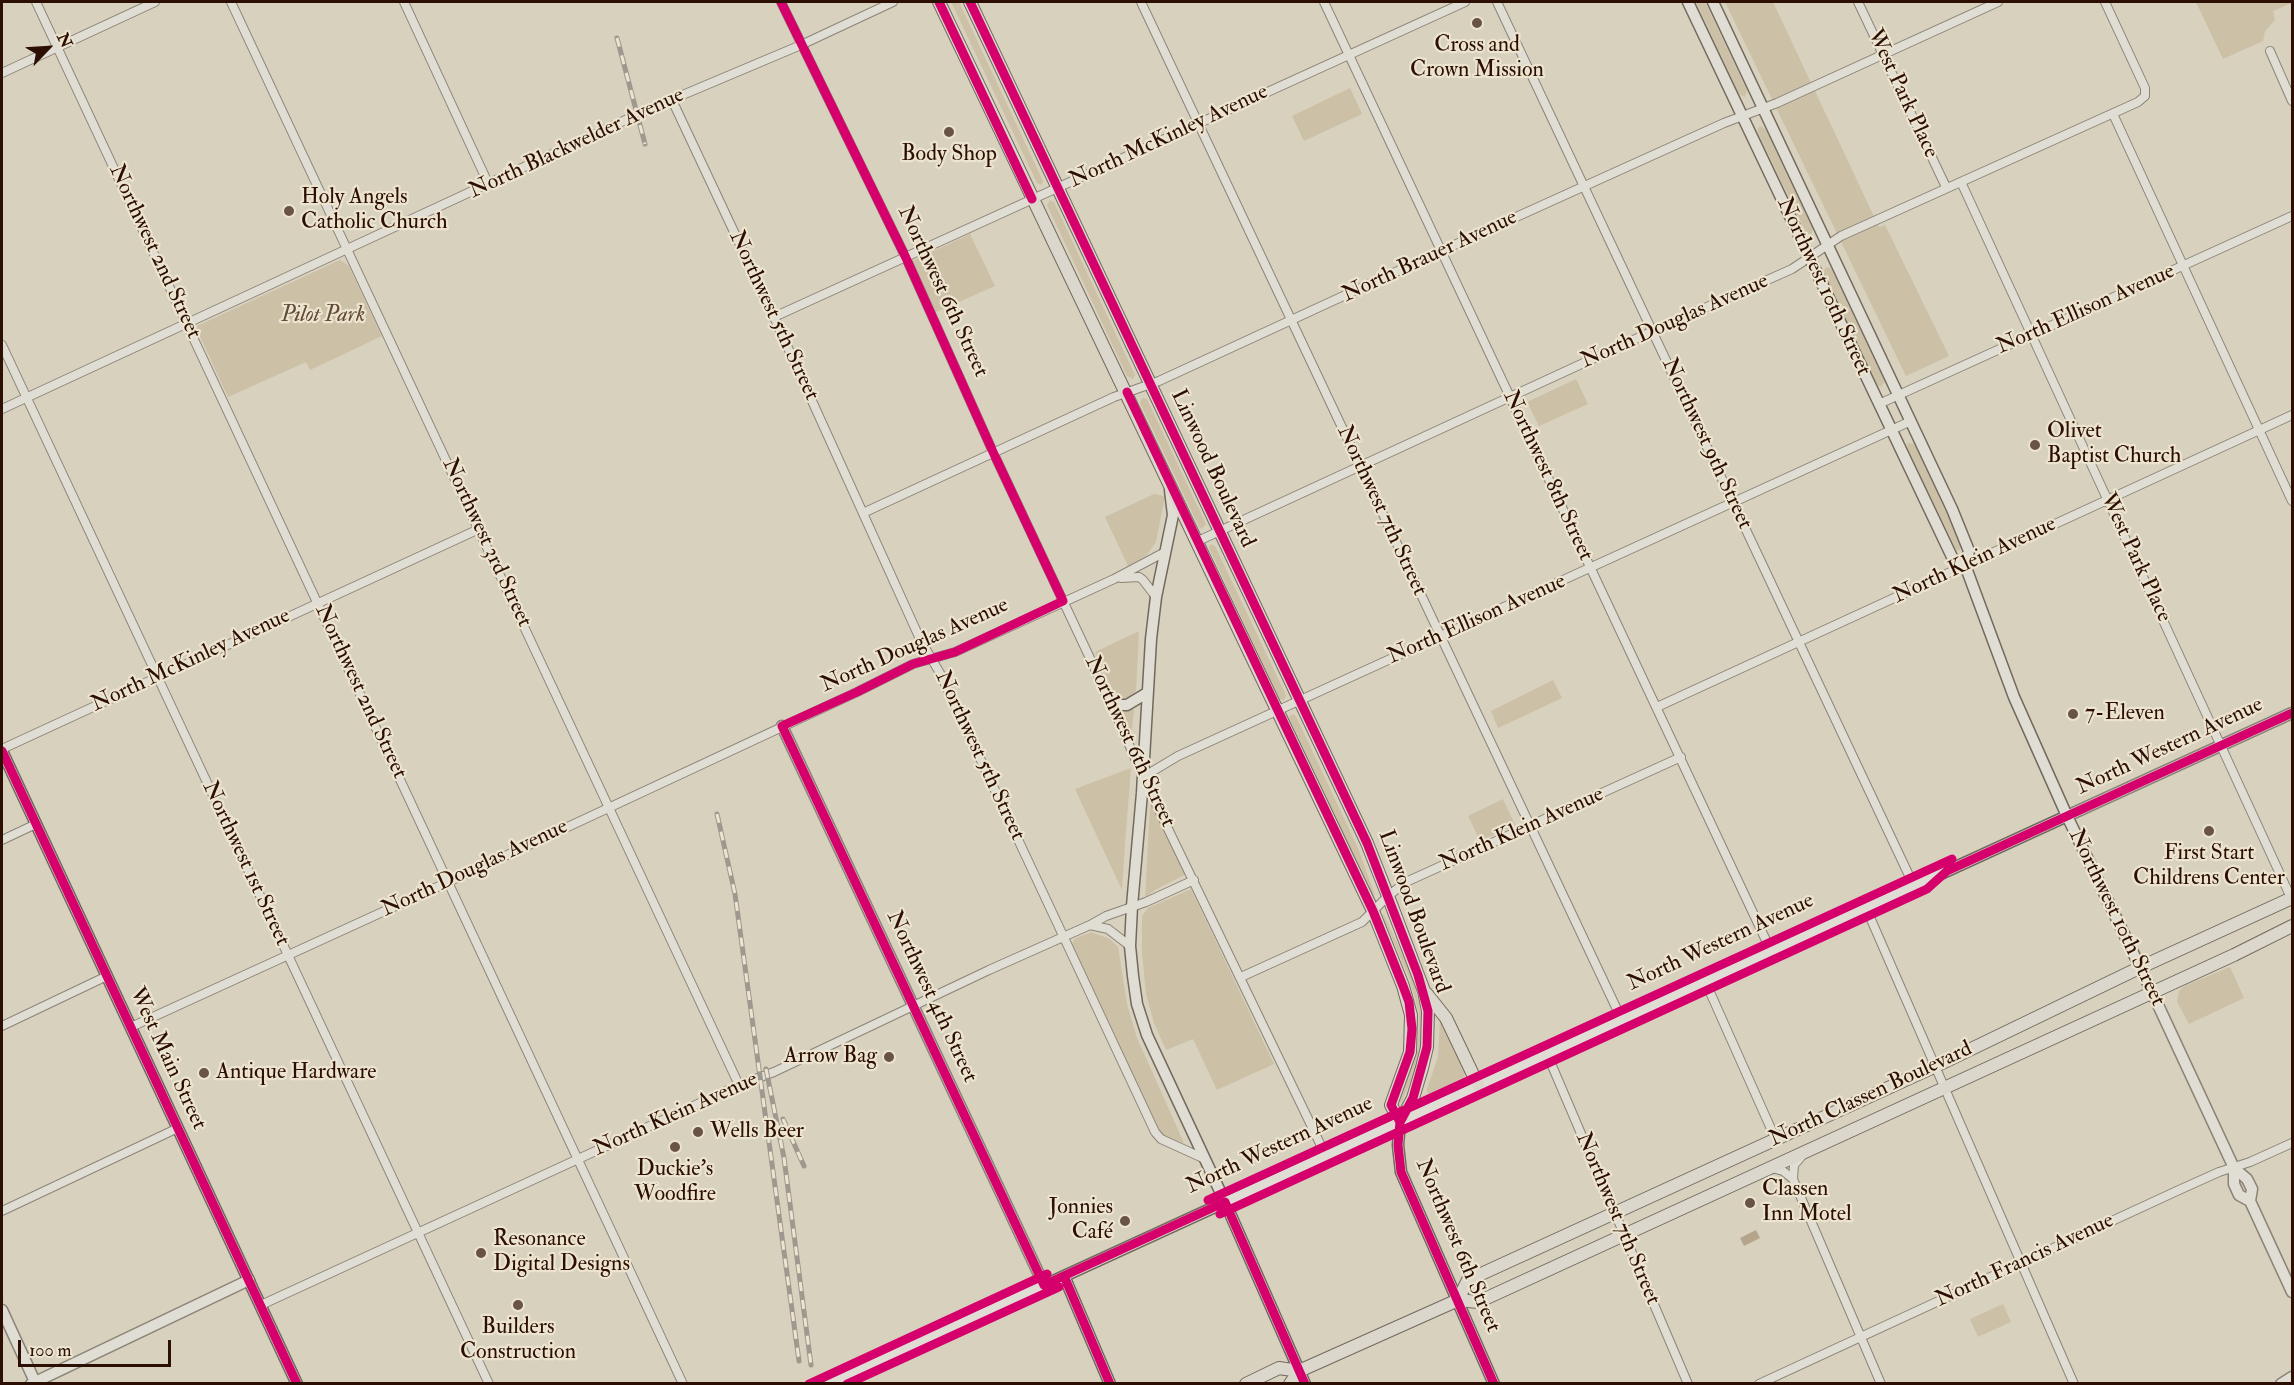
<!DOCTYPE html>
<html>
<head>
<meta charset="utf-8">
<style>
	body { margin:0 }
	#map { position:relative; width:2294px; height:1385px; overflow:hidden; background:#d8d1be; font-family:"IM FELL Double Pica",serif }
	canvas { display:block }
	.frame { position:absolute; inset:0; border:3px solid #2c0f02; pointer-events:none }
	.north { position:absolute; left:18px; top:18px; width:60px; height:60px; -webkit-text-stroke:4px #ece4ce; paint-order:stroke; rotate:65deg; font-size:16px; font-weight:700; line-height:24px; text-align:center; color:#2c0f02 }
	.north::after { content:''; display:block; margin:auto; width:21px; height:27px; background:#2c0f02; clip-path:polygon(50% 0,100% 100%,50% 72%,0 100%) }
	.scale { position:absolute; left:18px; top:1340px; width:153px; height:27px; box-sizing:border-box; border:3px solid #2c0f02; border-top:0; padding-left:8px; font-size:18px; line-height:21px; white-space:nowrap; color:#2c0f02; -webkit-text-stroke:4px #ece4ce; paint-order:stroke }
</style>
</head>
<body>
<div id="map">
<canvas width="2294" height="1385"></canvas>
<div class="frame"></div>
<div class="north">N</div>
<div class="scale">100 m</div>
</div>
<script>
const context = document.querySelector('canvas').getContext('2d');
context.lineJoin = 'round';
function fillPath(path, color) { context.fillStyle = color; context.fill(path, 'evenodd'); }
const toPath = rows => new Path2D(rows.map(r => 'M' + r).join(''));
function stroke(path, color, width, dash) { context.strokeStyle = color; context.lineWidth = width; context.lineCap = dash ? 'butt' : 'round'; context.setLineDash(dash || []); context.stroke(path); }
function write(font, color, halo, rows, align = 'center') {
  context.font = font + ' "IM FELL Double Pica",serif'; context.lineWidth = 4.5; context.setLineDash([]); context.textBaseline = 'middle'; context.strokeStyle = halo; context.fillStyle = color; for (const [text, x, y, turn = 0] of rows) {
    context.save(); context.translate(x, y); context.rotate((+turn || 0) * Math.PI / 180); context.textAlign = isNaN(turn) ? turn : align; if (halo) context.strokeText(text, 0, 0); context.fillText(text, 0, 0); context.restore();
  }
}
fillPath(toPath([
	[951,2,959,2,1043,181,1042,185,1037,183],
	[1696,2,1705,2,1747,90,1745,97,1739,94],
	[1725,2,1773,2,1879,227,1885,225,1949,356,1906,376],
	[2196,2,2292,2,2292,3,2273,11,2275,20,2265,31,2263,41,2223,59],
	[1350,88,1362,114,1304,141,1292,116],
	[1761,126,1766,130,1813,229,1811,235,1806,233,1758,133,1758,128],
	[1050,200,1054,202,1135,375,1133,379,1127,376,1047,205],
	[970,234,995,286,934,313,911,263,912,261],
	[340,260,349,266,382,336,310,370,306,362,228,397,197,330,197,326],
	[1826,267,1831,268,1885,381,1881,387,1877,385,1825,276,1824,271],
	[1576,379,1588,404,1539,426,1527,402],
	[1142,398,1147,399,1206,524,1202,529,1199,527,1140,403],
	[1909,443,1914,444,1916,447,1947,514,1961,547,1959,551,1956,549,1908,450,1907,444],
	[1154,494,1165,496,1156,542,1146,556,1128,566,1105,517],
	[1210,544,1215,546,1286,695,1284,700,1279,699,1209,548],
	[1139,631,1136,690,1132,697,1121,699,1115,694,1095,652],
	[1553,680,1562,698,1498,728,1491,711],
	[1132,708,1134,710,1131,738,1124,712],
	[1293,714,1296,716,1358,848,1375,895,1372,895,1290,720,1289,716],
	[1131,768,1125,844,1122,890,1075,789],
	[1503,799,1515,825,1480,841,1468,816],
	[1152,806,1186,874,1155,890,1145,898,1150,807],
	[1191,889,1274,1064,1217,1090,1193,1039,1166,1050,1154,1023,1146,994,1142,953,1142,916,1148,908],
	[1382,915,1384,915,1411,973,1421,1012,1421,1048,1417,1065,1401,1104,1400,1101,1418,1049,1419,1013,1410,980],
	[1091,932,1110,939,1118,947,1127,1004,1137,1038,1184,1143,1165,1137,1159,1130,1072,944,1074,939],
	[2230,967,2244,998,2189,1024,2177,1002,2179,991,2184,986],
	[1440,1019,1465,1073,1464,1077,1459,1080,1428,1094,1427,1089,1438,1057],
	[2003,1304,2011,1322,1978,1337,1970,1319]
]), '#ccc1a7');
fillPath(toPath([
	[1756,1230,1760,1238,1744,1246,1740,1238]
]), '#b4a58c');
const minor = toPath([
	[36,2,683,1384],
	[231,2,739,1085],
	[404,2,488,183],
	[781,2,906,258,993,452,1112,705,1143,777,1326,1156],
	[1141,2,1622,1020],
	[1324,2,1771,951],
	[1497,2,1914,886],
	[1858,2,1946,187],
	[2270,51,2292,101],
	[2,73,155,2],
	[672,100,774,317,920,639,941,675,1155,1132,1161,1139,1205,1159],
	[2113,114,2292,501],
	[1961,182,2292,900],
	[774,317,1465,2],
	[2,345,489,1384],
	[1879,404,2292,216],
	[2,409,647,110,801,45,893,2],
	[863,513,1114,397,1159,381,1441,251,1724,123,1777,103,1998,2],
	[1198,541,1642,336,1792,269,1841,236,2138,102,2145,96,2145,88,2105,2],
	[1121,578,1139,577,1143,580,1156,597],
	[1657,707,2292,415],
	[2,749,479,529],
	[1143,777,1178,756,1911,421],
	[2,840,36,824],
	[1866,908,2074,1384],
	[1090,925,1108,929,1130,946],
	[1241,977,1362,922,1388,896,1406,882,1681,757],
	[1705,981,1776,1140],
	[2,1026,107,976],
	[131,1027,529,845,857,692,913,664,955,652,1114,579,1165,552],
	[1547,1054,1688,1384],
	[1801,1157,1794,1165,1793,1179,1881,1384],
	[1772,1168,1783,1171,1793,1179],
	[2,1211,178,1128],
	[261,1305,739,1085,774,1072,989,970,1090,925,1106,916,1146,902,1194,880],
	[1759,1384,2179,1190,2219,1172,2250,1162,2292,1143]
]);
const tertiary = toPath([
	[782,726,1044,1285],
	[2067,816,2292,713],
	[2152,992,2234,1168,2234,1184,2239,1195,2250,1201],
	[2234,1168,2247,1179,2252,1189,2250,1201,2292,1292],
	[2,1310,36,1384],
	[31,1384,249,1280],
	[2281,1384,2292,1377]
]);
const secondary = toPath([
	[1688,2,1953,559,1965,565],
	[1713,2,1952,509,1969,551,1965,565,2014,697,2067,816,2152,992],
	[1170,490,1173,515,1156,597,1151,639,1142,793,1132,906,1130,946,1133,976,1137,1004,1147,1035,1225,1202,1305,1384],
	[1112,705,1127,705,1147,693],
	[2,751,297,1384],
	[1400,1122,1398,1145,1401,1172,1494,1384],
	[1064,1276,1110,1384],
	[829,1384,2067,816]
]);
const primary = toPath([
	[939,2,1373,911,1403,986,1411,1015,1410,1052,1391,1105,1400,1122],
	[970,2,1367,843,1388,896,1424,991,1428,1011,1427,1047,1422,1068,1413,1098,1400,1122],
	[1426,993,1446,1018,1478,1085],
	[1458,1300,1468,1280,1936,1066,2139,968,2292,898],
	[1246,1384,1279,1368,1299,1371],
	[1290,1384,1299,1371,1458,1300,1478,1302,2234,955,2292,926]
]);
stroke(minor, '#8b8376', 10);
stroke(tertiary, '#8b8376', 13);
stroke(secondary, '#72695e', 13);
stroke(primary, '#72695e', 14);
stroke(minor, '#e0ddd4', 8);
stroke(tertiary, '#e0ddd4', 10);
stroke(secondary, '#e0ddd4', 10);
stroke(primary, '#dbd7cc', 12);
const rail = toPath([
	[617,38,645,144],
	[717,814,735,894,799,1361],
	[766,1069,784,1158,811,1365],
	[783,1119,804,1166]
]);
stroke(rail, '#9e988f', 5);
stroke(rail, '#ece4ce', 3, [9]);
stroke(toPath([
	[781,2,906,258,993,452,1063,601,955,652,913,664,857,692,782,726,1044,1285,1225,1202,1305,1384],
	[939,2,1032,199],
	[970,2,1367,843,1418,975,1428,1011,1427,1047,1413,1098,1400,1122,1398,1145,1401,1172,1494,1384],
	[1127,392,1373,911,1403,986,1409,1002,1412,1029,1410,1052,1391,1105,1400,1122],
	[2,751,297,1384],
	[1208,1200,1952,859],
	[1220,1214,1927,889,1947,871,2292,713],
	[1064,1276,1110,1384],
	[809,1384,1047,1274],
	[847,1384,1059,1287]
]), '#d6006c', 9);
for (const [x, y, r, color] of [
	[1477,23,6,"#685344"],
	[949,132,6,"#685344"],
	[289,211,6,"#685344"],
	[2035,445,6,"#685344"],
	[2073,714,6,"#685344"],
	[2209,831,6,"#685344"],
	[889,1057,6,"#685344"],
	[204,1073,6,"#685344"],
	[698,1132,6,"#685344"],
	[675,1147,6,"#685344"],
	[1750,1203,6,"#685344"],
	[1125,1221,6,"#685344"],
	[481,1253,6,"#685344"],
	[518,1305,6,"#685344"]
]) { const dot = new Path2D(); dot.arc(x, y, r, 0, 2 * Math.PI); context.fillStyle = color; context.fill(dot); stroke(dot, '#ece4ce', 2); }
write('22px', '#2c0f02', '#ece4ce', [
	["Cross and",1477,46,"center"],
	["Crown Mission",1477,71,"center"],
	["Body Shop",949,155,"center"],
	["Holy Angels",301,198],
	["Catholic Church",301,223],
	["Olivet",2047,432],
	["Baptist Church",2047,457],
	["7-Eleven",2085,714],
	["First Start",2209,854,"center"],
	["Childrens Center",2209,879,"center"],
	["Arrow Bag",877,1057,"right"],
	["Antique Hardware",216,1073],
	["Wells Beer",710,1132],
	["Duckie's",675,1170,"center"],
	["Woodfire",675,1195,"center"],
	["Classen",1762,1190],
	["Inn Motel",1762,1215],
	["Jonnies",1113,1208,"right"],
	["Café",1113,1233,"right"],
	["Resonance",493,1240],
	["Digital Designs",493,1265],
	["Builders",518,1328,"center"],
	["Construction",518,1353,"center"]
], 'left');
write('22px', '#2c0f02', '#ece4ce', [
	["West Park Place",1902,94,65],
	["North McKinley Avenue",1169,137,-25],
	["North Blackwelder Avenue",577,144,-25],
	["Northwest 2nd Street",154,252,65],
	["North Brauer Avenue",1430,257,-25],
	["Northwest 10th Street",1823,287,65],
	["Northwest 6th Street",942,292,65],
	["North Ellison Avenue",2086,310,-24],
	["Northwest 5th Street",773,316,65],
	["North Douglas Avenue",1675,322,-24],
	["Northwest 9th Street",1706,444,65],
	["Linwood Boulevard",1212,469,65],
	["Northwest 8th Street",1547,476,65],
	["Northwest 7th Street",1381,511,65],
	["Northwest 3rd Street",486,543,65],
	["West Park Place",2135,558,65],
	["North Klein Avenue",1975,561,-25],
	["North Ellison Avenue",1477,620,-24],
	["North Douglas Avenue",915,646,-24],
	["North McKinley Avenue",191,661,-25],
	["Northwest 2nd Street",360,692,65],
	["Northwest 6th Street",1129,742,65],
	["North Western Avenue",2170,747,-25],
	["Northwest 5th Street",979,756,65],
	["North Klein Avenue",1522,830,-24],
	["Northwest 1st Street",245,864,65],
	["North Douglas Avenue",475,869,-25],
	["Linwood Boulevard",1413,912,70],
	["Northwest 10th Street",2116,918,64],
	["North Western Avenue",1721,943,-25],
	["Northwest 4th Street",931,997,65],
	["West Main Street",167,1059,65],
	["North Classen Boulevard",1871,1095,-25],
	["North Klein Avenue",676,1115,-24],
	["North Western Avenue",1280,1146,-25],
	["Northwest 7th Street",1617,1219,67],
	["Northwest 6th Street",1457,1246,67],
	["North Francis Avenue",2025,1261,-25]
]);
write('italic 22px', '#614935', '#ece4ce', [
	["Pilot Park",323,316]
]);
</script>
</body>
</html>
